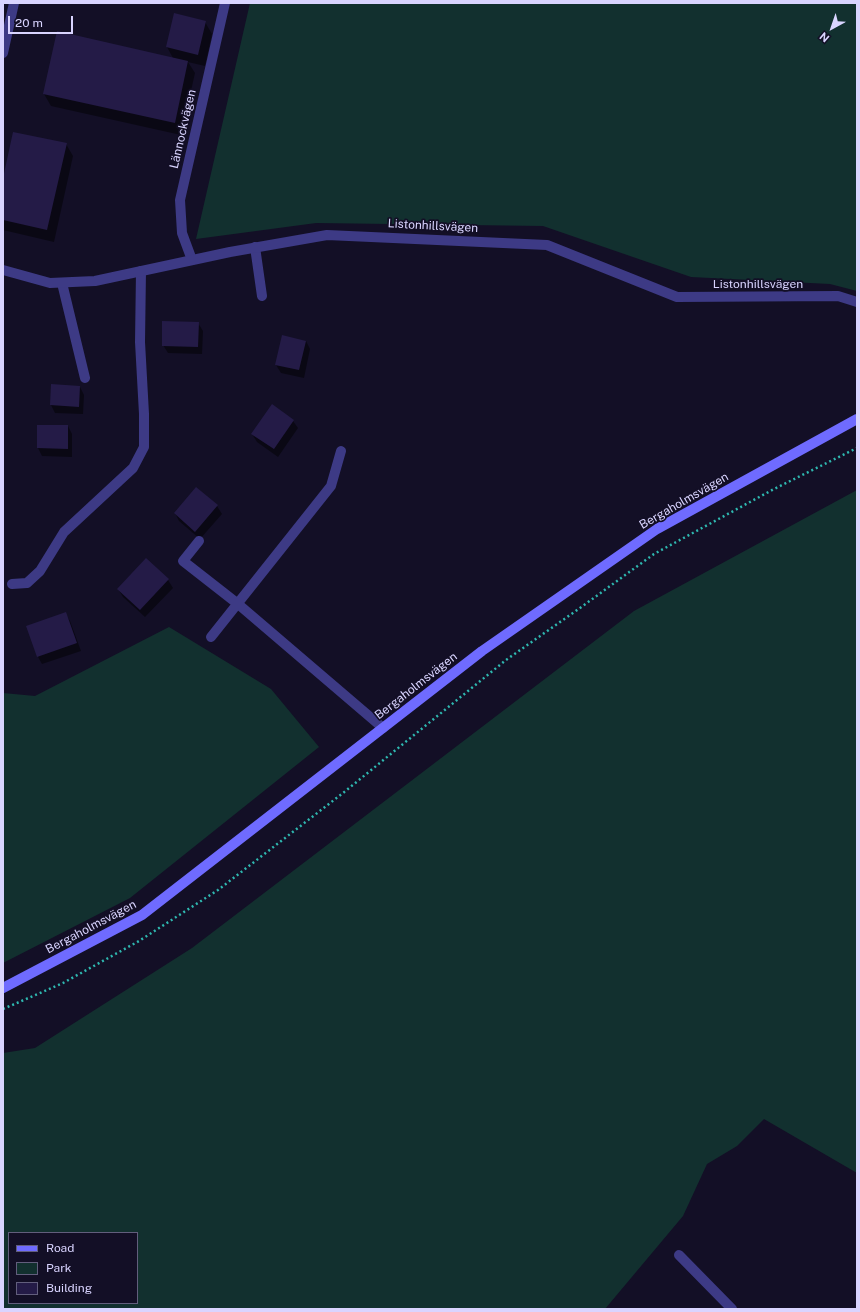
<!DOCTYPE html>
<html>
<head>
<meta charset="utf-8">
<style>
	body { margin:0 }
	#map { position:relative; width:860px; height:1312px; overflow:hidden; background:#130f26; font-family:"Public Sans",sans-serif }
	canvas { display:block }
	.frame { position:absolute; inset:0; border:4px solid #d9d4ff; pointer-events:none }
	.legend { position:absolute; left:8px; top:1232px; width:130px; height:72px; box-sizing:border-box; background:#130f26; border:1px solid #625e7d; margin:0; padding:5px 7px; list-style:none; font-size:12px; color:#d9d4ff }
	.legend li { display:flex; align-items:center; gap:8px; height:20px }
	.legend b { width:20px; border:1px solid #625e7d }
	.north { position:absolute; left:812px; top:8px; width:40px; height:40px; -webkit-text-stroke:3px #130f26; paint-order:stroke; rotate:220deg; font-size:11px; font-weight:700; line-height:16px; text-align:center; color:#d9d4ff }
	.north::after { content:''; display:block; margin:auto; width:14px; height:18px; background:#d9d4ff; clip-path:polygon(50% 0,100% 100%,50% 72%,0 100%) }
	.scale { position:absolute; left:8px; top:16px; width:65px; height:18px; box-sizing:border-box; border:2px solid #d9d4ff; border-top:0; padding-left:5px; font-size:12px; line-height:14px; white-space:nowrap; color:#d9d4ff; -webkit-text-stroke:3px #130f26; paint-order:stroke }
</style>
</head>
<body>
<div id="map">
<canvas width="860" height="1312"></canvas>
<div class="frame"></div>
<ul class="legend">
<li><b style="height:5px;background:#6f6bff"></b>Road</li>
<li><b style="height:11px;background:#12302f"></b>Park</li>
<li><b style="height:11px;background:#241b47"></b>Building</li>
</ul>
<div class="north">N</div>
<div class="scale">20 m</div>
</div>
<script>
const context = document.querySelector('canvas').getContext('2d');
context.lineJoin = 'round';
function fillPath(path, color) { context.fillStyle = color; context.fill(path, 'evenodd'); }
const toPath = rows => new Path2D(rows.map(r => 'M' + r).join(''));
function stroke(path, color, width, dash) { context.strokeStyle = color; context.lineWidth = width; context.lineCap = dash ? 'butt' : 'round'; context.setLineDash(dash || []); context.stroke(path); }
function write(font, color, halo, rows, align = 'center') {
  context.font = font + ' "Public Sans",sans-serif'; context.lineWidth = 3.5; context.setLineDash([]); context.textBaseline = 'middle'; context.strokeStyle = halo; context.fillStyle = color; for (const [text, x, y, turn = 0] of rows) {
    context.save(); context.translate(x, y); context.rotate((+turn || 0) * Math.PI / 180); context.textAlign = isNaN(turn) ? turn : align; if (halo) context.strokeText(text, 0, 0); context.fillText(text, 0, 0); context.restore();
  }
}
fillPath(toPath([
	[250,3,857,3,857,291,830,284,691,277,543,226,316,223,196,239],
	[857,490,857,1173,764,1119,737,1146,707,1164,683,1216,605,1309,3,1309,3,1053,35,1048,192,948,634,611],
	[9,1233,137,1233,137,1303,9,1303],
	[169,627,271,689,319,747,130,898,3,963,3,693,35,696]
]), '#12302f');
fillPath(toPath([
	[205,22,212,34,205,66,188,62,195,73,181,135,51,106,44,94,173,58,167,47],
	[66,144,73,156,54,242,3,230,3,182],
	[198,323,203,331,202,354,168,353,163,345],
	[306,341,310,349,304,378,281,373,276,365],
	[80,387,84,395,83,414,55,413,51,405],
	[293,421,298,428,278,457,257,442,252,434],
	[68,426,72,434,72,457,42,456,38,448],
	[196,488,217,506,222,514,200,539,179,521,175,513],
	[146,559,168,580,173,588,145,617,123,597,118,589],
	[65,613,70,621,81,651,42,664,38,657]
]), '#0007');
fillPath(toPath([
	[174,13,206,21,198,55,166,47],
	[57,31,188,61,175,123,43,94],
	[13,132,67,143,47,230,3,220,3,178],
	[162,321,199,322,198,347,162,346],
	[282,335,306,341,299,370,275,365],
	[51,384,80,386,79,407,50,405],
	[272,404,294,420,274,449,251,434],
	[37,425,68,425,68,449,37,448],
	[196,487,218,505,195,532,174,513],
	[146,558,169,579,140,610,117,589],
	[66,612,77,643,37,657,26,626]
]), '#241b47');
stroke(toPath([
	[3,1009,63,983,139,941,218,890,343,793,506,660,580,608,654,554,774,489,857,448]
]), '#2fb8b0', 2.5, [2, 3]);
stroke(toPath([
	[255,247,262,296],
	[192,260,182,233,180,200,225,3],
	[62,283,85,378],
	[199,541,183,561,238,604,383,728],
	[12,584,27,583,40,571,64,532,133,468,144,447,144,414,140,342,141,271],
	[211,637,331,486,341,451]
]), '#3d3a85', 10);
stroke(toPath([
	[3,53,14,3],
	[3,270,50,283,95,281,230,252,327,235,547,245,677,297,838,296,857,302],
	[679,1255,732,1309]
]), '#3d3a85', 10);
stroke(toPath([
	[3,988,142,915,482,651,657,529,857,419]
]), '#6f6bff', 10);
write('12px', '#d9d4ff', '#130f26', [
	["Lännockvägen",183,129,-77],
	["Listonhillsvägen",433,226,3],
	["Listonhillsvägen",758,284],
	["Bergaholmsvägen",684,501,-30],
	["Bergaholmsvägen",416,686,-38],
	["Bergaholmsvägen",91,927,-28]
]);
</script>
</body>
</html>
